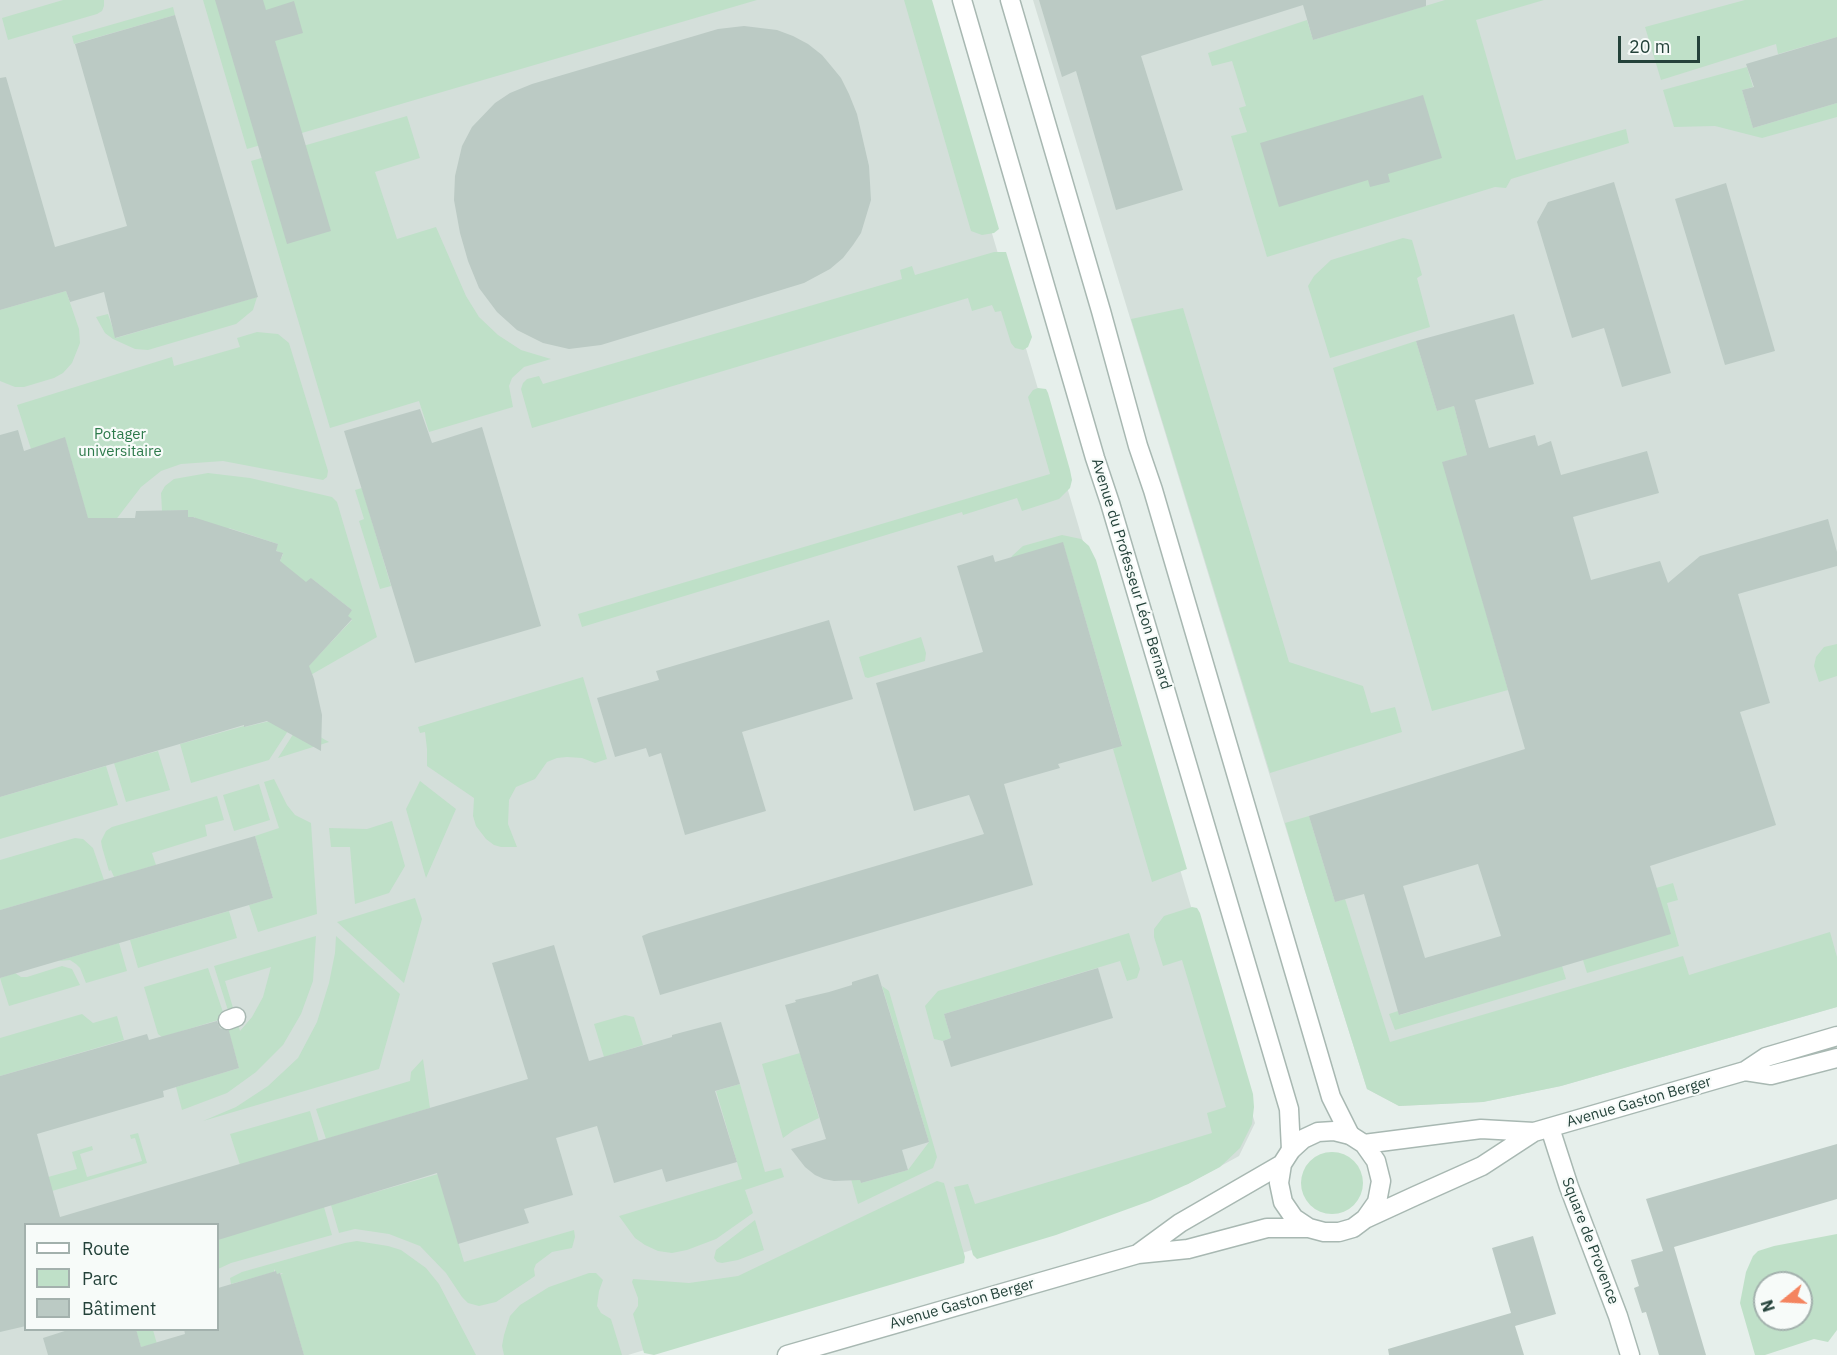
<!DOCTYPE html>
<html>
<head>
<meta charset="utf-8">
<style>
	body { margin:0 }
	#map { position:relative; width:1837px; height:1355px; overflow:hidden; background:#e6efeb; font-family:"IBM Plex Sans",sans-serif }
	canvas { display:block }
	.legend { position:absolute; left:24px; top:1223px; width:195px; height:108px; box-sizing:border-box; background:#f7fbf9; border:2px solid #a3b1ad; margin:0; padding:8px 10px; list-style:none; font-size:18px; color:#24423a }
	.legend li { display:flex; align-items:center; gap:12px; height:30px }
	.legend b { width:30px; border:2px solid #a3b1ad }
	.north { position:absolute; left:1753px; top:1271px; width:60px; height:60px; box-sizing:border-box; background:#f7fbf9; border:2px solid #a3b1ad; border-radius:50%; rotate:252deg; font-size:16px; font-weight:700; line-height:24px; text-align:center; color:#24423a }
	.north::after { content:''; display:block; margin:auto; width:21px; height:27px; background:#f4845f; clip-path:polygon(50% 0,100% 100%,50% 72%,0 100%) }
	.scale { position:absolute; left:1618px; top:36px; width:82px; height:27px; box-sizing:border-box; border:3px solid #24423a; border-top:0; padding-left:8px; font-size:18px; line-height:21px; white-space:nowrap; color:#24423a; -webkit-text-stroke:4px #f7fbf9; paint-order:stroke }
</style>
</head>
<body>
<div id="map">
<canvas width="1837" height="1355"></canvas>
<ul class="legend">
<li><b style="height:8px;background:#fff"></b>Route</li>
<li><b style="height:16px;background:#bfe0c8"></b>Parc</li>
<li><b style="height:16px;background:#bbcac4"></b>Bâtiment</li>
</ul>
<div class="north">N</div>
<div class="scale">20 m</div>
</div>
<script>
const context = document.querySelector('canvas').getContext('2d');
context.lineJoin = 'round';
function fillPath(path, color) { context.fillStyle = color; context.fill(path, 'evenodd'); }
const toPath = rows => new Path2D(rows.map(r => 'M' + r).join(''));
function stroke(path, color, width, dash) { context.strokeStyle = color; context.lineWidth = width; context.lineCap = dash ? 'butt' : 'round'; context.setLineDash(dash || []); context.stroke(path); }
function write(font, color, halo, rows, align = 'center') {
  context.font = font + ' "IBM Plex Sans",sans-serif'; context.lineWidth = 4.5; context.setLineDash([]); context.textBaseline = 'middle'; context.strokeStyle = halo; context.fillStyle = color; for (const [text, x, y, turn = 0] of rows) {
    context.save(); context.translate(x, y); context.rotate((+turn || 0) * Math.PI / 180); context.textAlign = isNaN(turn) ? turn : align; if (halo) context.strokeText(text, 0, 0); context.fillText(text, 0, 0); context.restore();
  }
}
fillPath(toPath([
	[0,0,923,0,1255,1123,1239,1156,1188,1184,628,1355,0,1355],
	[26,1224,218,1224,218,1330,26,1330],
	[1033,0,1837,0,1837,1007,1561,1086,1483,1102,1399,1106,1367,1089,1305,891]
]), '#d4dfda');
fillPath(toPath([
	[63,0,104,0,104,6,102,11,97,14,8,40,2,18],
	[203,0,757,0,247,149],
	[904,0,932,0,999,229,994,233,982,235,971,231],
	[1445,0,1544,0,1476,20,1516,160,1626,129,1629,143,1511,179,1506,188,1495,187,1267,257,1231,136,1247,132,1239,108,1246,106,1232,61,1212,66,1208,53,1307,20,1313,40],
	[1745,0,1837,0,1837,37,1778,54,1776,44,1661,80,1645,27],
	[173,7,175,15,74,44,72,36],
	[1747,67,1753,87,1742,90,1753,128,1837,103,1837,117,1762,138,1715,126,1674,127,1663,90],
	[407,116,420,158,375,172,397,239,436,227,466,296,479,317,498,335,521,350,551,359,524,367,512,378,509,386,513,407,429,432,419,401,330,428,251,161],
	[1403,238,1412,240,1422,275,1417,278,1430,327,1330,358,1308,286,1314,276,1331,260],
	[994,252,1006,252,1032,337,1028,347,1023,350,1015,348,1011,343,1001,311,995,312,992,305,972,311,968,298,532,428,521,389,523,383,527,379,539,376,543,384,902,279,900,270,912,266,915,275],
	[66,291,79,329,80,343,72,363,63,373,54,378,24,387,15,387,0,381,0,310],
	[257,297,253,310,236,324,148,350,135,349,113,339,105,333,96,317,108,314,116,338],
	[1183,308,1289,662,1363,686,1371,713,1395,707,1402,732,1270,773,1131,319],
	[257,332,278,334,289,343,328,471,327,477,323,480,223,461,181,464,161,471,141,487,111,526,89,523,65,438,31,449,17,405,172,357,174,366,240,347,237,338],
	[1416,341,1437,411,1454,406,1467,455,1443,462,1508,690,1432,711,1333,368],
	[1038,388,1046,389,1048,393,1070,470,1072,480,1070,488,1059,499,1022,511,1017,498,963,515,962,512,582,627,578,614,1050,474,1028,397,1033,390],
	[208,473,250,478,332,497,337,502,377,637,295,684,302,673,352,620,346,615,352,610,311,578,312,580,259,612,283,554,275,550,278,544,229,528,193,563,195,517,186,517,188,510,162,511,161,493,165,486,174,479],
	[362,488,391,586,380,589,359,521,364,519,355,490],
	[1062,535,1081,539,1089,546,1096,560,1187,869,1152,882,1113,749,1122,745,1063,543,1007,565,1012,556,1023,546],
	[921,637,926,653,925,661,868,678,865,677,859,657],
	[1837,644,1837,676,1819,682,1814,666,1816,657,1824,647],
	[583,677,607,759,595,763,582,758,567,757,557,758,547,762,535,779,516,787,509,800,508,824,517,847,501,847,494,845,486,839,476,826,473,816,474,798,427,766,427,749,425,732,420,733,418,727],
	[299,714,269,760,191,783,180,744,244,726,245,727],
	[299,725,329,742,278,758],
	[158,751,170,790,126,802,114,763],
	[106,766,118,805,0,839,0,797],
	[274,779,287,805,295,815,311,823,317,914,258,932,249,905,273,898,255,836,279,828,264,782],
	[420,781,456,809,426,878,406,809],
	[259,784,270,820,234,831,223,795],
	[217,796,224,820,205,825,207,836,152,853,156,865,114,877,111,870,109,871,102,847,101,841,106,831,112,827],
	[1309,816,1335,902,1345,899,1390,1042,1683,956,1689,975,1830,932,1837,957,1837,1007,1561,1086,1483,1102,1399,1106,1367,1089,1305,891,1285,823],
	[392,821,405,866,389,893,355,904,350,847,331,847,329,828,367,829],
	[75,838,83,839,93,848,104,880,0,910,0,860],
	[1673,883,1678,900,1667,903,1679,946,1587,973,1583,960,1656,888],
	[415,898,422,919,404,983,337,922],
	[1192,907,1197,908,1200,913,1253,1094,1254,1107,1252,1124,1240,1148,1220,1167,1188,1184,1150,1201,1056,1235,977,1259,973,1255,954,1187,968,1184,975,1204,1212,1133,1207,1113,1226,1107,1182,960,1163,966,1154,937,1154,929,1164,916],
	[229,911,237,938,138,968,130,940],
	[1129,933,1140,969,1137,978,1127,981,1120,961,944,1014,951,1038,943,1041,934,1039,925,1006,938,991],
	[316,936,313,981,301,1014,283,1045,256,1072,227,1093,182,1110,176,1087,239,1068,226,1022,231,1020,214,966],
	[271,967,263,997,252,1017,240,1031,225,981],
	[336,936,400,994,379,1069,203,1121,236,1107,268,1086,298,1058,317,1022,329,983,335,953],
	[119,943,127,971,86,983,80,968,76,964,70,960,58,961],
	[62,966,72,969,80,985,9,1006,0,978,15,973,21,977,27,977],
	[1562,966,1566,979,1395,1030,1389,1014,1398,1011,1400,1015],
	[208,968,225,1018,162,1037,158,1034,144,987],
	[882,986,889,991,937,1157,933,1168,858,1204,851,1179,859,1176,861,1183,908,1170,929,1142],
	[82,1014,93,1023,117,1016,124,1040,0,1076,0,1038],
	[625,1015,634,1017,643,1045,604,1057,594,1024],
	[800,1053,819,1118,794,1130,783,1138,762,1064],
	[423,1059,430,1108,326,1139,316,1109,410,1081,411,1072],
	[740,1084,765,1172,781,1168,784,1177,745,1190,753,1213,716,1239,687,1250,672,1253,658,1251,645,1245,635,1238,619,1216,742,1179,716,1091],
	[310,1111,319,1142,240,1165,230,1134],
	[138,1133,147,1163,52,1191,48,1177,77,1169,72,1152,92,1146,93,1150,80,1154,87,1177,142,1161,135,1138,131,1139,130,1135],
	'1301 1183a31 31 0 1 1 62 0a31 31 0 1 1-62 0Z',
	[438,1174,464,1262,574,1230,575,1237,572,1248,552,1252,536,1264,534,1269,535,1276,496,1302,479,1306,468,1303,462,1297,446,1273,420,1246,389,1234,355,1229,339,1233,331,1205],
	[937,1181,944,1183,965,1257,964,1263,654,1355,644,1353,633,1314,638,1306,638,1298,632,1282,633,1279,689,1283,738,1276],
	[324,1207,332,1235,231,1263,218,1269,218,1239],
	[755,1220,764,1250,738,1260,722,1263,717,1262,714,1258,716,1250],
	[1837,1234,1837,1330,1828,1342,1814,1339,1765,1355,1755,1355,1740,1303,1746,1272,1753,1256,1758,1251,1774,1246],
	[1765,1283,1801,1283,1801,1319,1765,1319],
	[357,1241,388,1246,401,1250,426,1268,439,1284,476,1355,304,1355,280,1275,283,1273,277,1274,274,1269,274,1272,231,1284,230,1278,242,1272,345,1243],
	[589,1273,596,1273,603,1280,599,1291,597,1306,601,1313,611,1319,622,1355,504,1355,502,1346,504,1335,510,1316,520,1305,549,1287],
	[136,1330,153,1330,157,1344,141,1347]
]), '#bfe0c8');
fillPath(toPath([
	[215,0,263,0,266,10,294,1,303,33,275,41,331,231,287,244],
	[1039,0,1426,0,1426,6,1313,40,1303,5,1141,56,1183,190,1116,210,1076,71,1062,77],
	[175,15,258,297,115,338,104,292,70,302,66,291,0,310,0,78,6,77,55,247,127,226,75,44],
	[744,26,777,30,793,36,808,44,822,55,832,67,841,78,849,94,857,114,869,166,871,200,861,233,853,245,843,258,830,269,804,283,601,345,569,349,543,343,517,330,497,312,479,288,468,261,460,233,454,200,455,176,462,146,472,127,495,103,510,93,532,84,718,29],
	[1837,37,1837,103,1753,128,1742,90,1754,87,1746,64],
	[1423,95,1442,158,1388,174,1390,182,1370,187,1368,180,1279,207,1260,143],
	[1614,182,1671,373,1622,387,1604,328,1572,338,1537,222,1548,202],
	[1726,183,1775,351,1725,365,1675,199],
	[1514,314,1534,384,1475,400,1489,448,1535,435,1538,446,1551,441,1561,475,1647,451,1659,493,1573,517,1591,580,1660,561,1668,583,1700,556,1828,519,1837,552,1837,566,1738,594,1770,703,1740,712,1776,825,1650,866,1671,934,1399,1015,1364,894,1335,902,1309,816,1525,749,1442,462,1467,455,1454,406,1437,411,1416,341],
	[1478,864,1501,936,1425,958,1403,886],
	[420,409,432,443,482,427,541,626,415,663,344,431],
	[18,430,24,451,65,437,88,518,135,518,136,511,188,510,188,517,193,517,278,544,276,551,283,553,280,561,306,582,311,578,352,610,348,616,352,619,309,666,314,679,322,715,321,751,267,721,244,727,244,725,0,797,0,435],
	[1063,542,1122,746,1058,764,1060,768,1004,784,1033,885,660,995,642,936,649,933,984,834,969,795,914,811,876,683,983,652,957,566,993,555,995,562],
	[829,620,853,699,742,732,766,811,685,835,661,753,649,757,646,748,615,757,597,698,659,680,656,671],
	[255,836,273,898,0,978,0,910],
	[554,945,589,1061,672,1037,672,1035,721,1022,740,1084,715,1091,737,1162,666,1182,662,1169,614,1183,597,1126,556,1138,573,1195,524,1209,529,1223,458,1244,437,1173,218,1240,218,1224,26,1224,26,1326,0,1332,0,1076,147,1034,149,1040,217,1021,220,1028,229,1031,239,1068,163,1091,164,1097,37,1134,60,1217,528,1079,492,963],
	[1098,968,1113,1018,951,1067,943,1041,951,1038,944,1014],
	[878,974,929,1142,902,1150,908,1170,861,1183,860,1180,834,1181,824,1179,815,1175,805,1167,791,1149,826,1139,785,1005,796,1002,795,1000,829,992,852,985,852,982],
	[1837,1144,1837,1199,1674,1247,1706,1355,1659,1355,1646,1312,1642,1313,1634,1288,1639,1286,1631,1260,1663,1251,1646,1199],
	[1533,1236,1556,1314,1515,1326,1524,1355,1389,1355,1388,1349,1511,1313,1492,1248],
	[276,1271,277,1274,280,1273,304,1355,48,1355,43,1338,71,1329,136,1329,141,1347,185,1334,184,1329,218,1329,218,1288]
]), '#bbcac4');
const pedestrian = toPath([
	[228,1020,236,1017]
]);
const minor = toPath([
	[962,0,1095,458,1110,503,1289,1109,1291,1150],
	[1010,0,1101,311,1138,446,1153,490,1331,1097,1350,1135],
	[1550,1128,1569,1187,1618,1316,1630,1355]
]);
const tertiary = toPath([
	[1745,1071,1771,1075,1837,1058],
	[1364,1144,1481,1129,1534,1132],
	[1365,1219,1377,1202,1381,1181,1376,1161,1364,1144,1350,1135,1334,1131,1318,1132,1303,1139,1291,1150,1282,1164,1279,1183,1283,1202,1294,1218,1309,1228,1324,1232,1339,1232,1353,1228,1365,1219,1415,1196,1482,1166,1534,1132,1745,1071,1766,1057,1837,1036],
	[1139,1253,1180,1223,1282,1164],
	[787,1355,1138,1254,1188,1249,1267,1228,1309,1228]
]);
stroke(pedestrian, '#a8b8b2', 21);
stroke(minor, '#a8b8b2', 21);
stroke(tertiary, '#a8b8b2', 21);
stroke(pedestrian, '#fff', 18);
stroke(minor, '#fff', 18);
stroke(tertiary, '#fff', 18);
write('15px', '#2d7a4b', '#f7fbf9', [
	["Potager",120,435],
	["universitaire",120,452]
]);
write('15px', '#24423a', '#f7fbf9', [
	["Avenue du Professeur Léon Bernard",1131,574,73],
	["Avenue Gaston Berger",1639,1102,-16],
	["Square de Provence",1590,1241,69],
	["Avenue Gaston Berger",962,1304,-16]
]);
</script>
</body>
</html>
